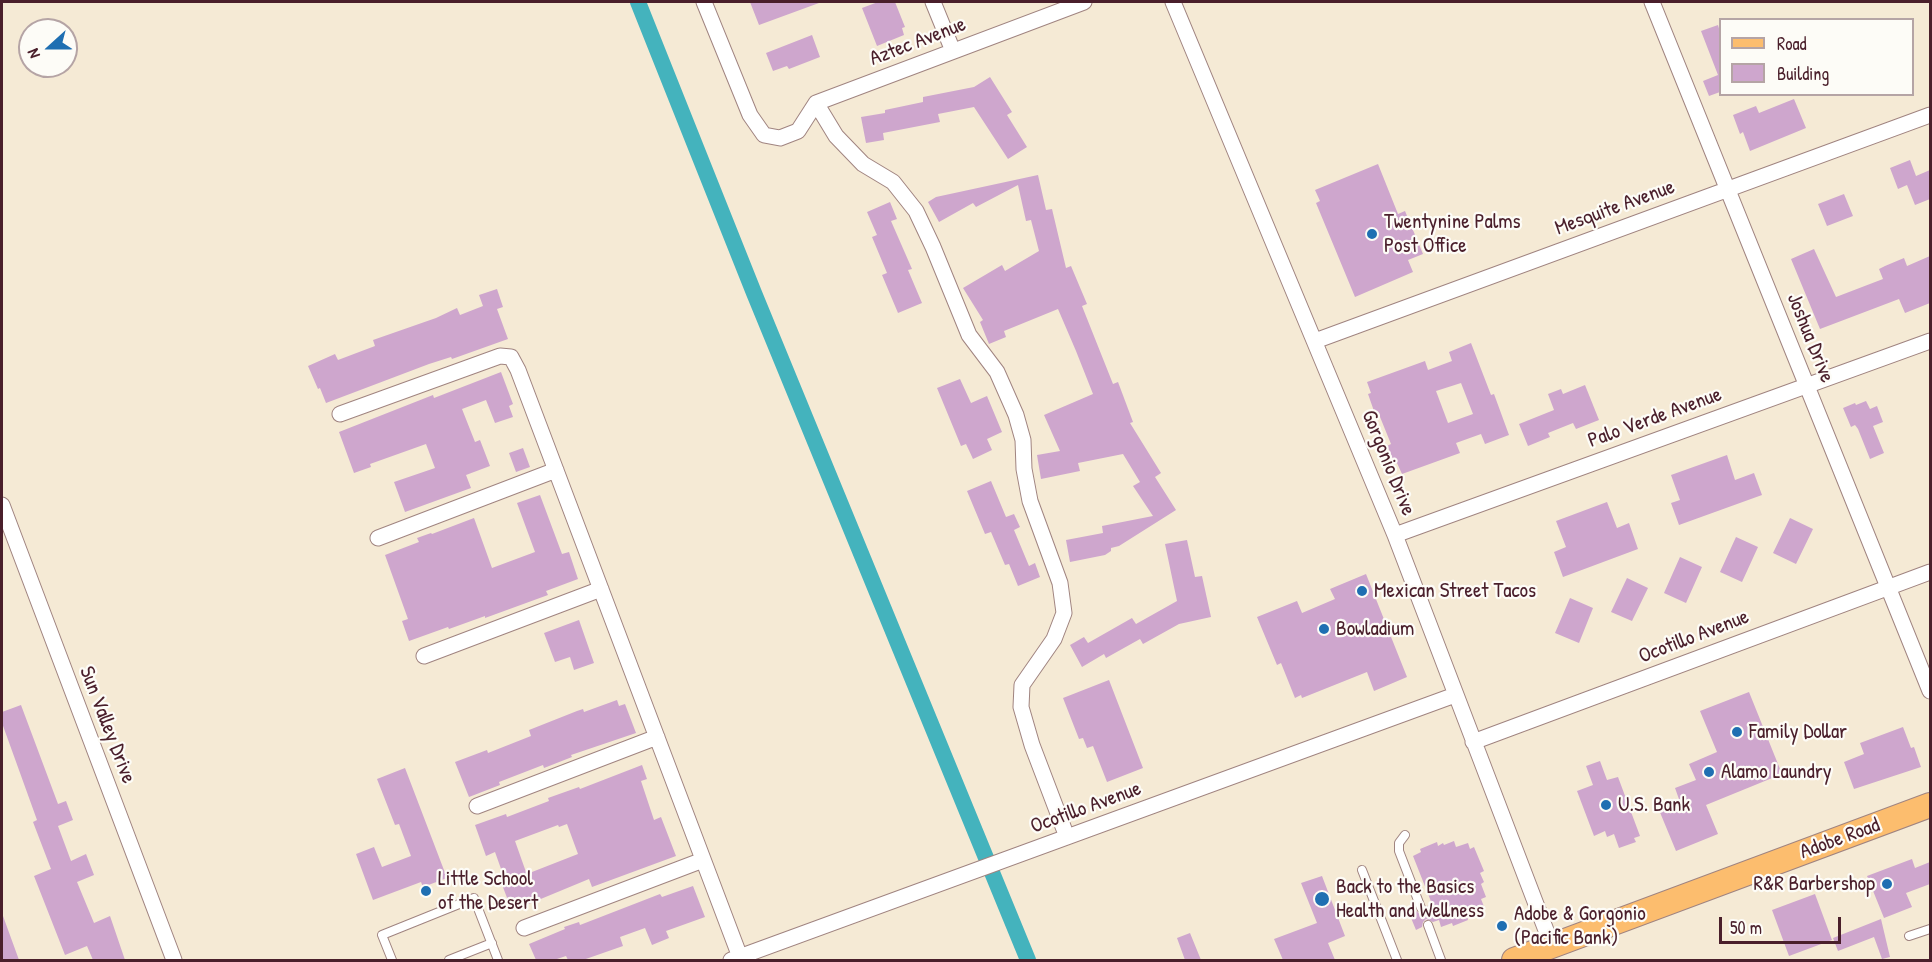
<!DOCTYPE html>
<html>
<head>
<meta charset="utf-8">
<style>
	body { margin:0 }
	#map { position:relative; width:1932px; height:962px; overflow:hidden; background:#f5ead5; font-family:"Patrick Hand",sans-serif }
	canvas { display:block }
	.frame { position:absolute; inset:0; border:3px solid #4a1f2b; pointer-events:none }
	.legend { position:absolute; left:1719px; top:18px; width:195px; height:78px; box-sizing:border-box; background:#fdfcf7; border:2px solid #b5a4a5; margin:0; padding:8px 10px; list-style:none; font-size:18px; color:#4a1f2b }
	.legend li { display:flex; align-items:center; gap:12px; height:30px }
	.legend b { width:30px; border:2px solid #b5a4a5 }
	.north { position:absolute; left:18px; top:18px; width:60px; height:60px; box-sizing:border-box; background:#fdfcf7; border:2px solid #b5a4a5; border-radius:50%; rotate:249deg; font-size:16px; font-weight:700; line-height:24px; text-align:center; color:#4a1f2b }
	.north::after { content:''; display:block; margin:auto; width:21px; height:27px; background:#1f6fb2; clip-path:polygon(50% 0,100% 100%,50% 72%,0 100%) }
	.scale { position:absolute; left:1719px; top:917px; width:122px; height:27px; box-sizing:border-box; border:3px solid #4a1f2b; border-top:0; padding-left:8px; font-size:18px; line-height:21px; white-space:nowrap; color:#4a1f2b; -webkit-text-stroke:4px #fdfcf7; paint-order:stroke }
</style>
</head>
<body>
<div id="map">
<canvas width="1932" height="962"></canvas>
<div class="frame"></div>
<ul class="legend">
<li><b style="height:8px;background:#fcbd6e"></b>Road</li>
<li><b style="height:16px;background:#cea6cd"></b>Building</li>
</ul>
<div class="north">N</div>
<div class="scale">50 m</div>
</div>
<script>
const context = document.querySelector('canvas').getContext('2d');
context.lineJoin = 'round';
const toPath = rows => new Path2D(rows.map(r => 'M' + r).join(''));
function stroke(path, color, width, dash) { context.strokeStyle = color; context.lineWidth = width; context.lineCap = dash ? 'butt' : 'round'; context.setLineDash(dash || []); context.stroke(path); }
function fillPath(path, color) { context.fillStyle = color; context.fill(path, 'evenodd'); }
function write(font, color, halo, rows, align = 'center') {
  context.font = font + ' "Patrick Hand",sans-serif'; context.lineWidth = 4.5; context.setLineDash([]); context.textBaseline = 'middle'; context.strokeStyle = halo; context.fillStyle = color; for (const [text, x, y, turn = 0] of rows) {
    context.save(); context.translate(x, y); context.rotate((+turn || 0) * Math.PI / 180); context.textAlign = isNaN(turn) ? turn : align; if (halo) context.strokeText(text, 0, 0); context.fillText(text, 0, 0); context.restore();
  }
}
stroke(toPath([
	[638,2,754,293,1028,960]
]), '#44b3bd', 16);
fillPath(toPath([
	[750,2,819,2,819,3,759,25],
	[878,2,895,2,905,27,902,28,904,35,877,46,862,8],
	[1718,25,1720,32,1720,92,1709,96,1703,81,1718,75,1701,31],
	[812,35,820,57,789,69,787,66,773,71,766,53],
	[990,77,1012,112,1007,115,1027,147,1008,159,974,107,938,114,940,122,883,133,884,140,866,143,861,117,885,113,885,110,923,102,923,97,974,87],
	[1794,99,1806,128,1750,151,1743,132,1740,134,1733,115,1756,106,1759,113],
	[1910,160,1916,176,1930,170,1930,199,1915,205,1907,185,1898,189,1890,168],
	[1378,164,1398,214,1405,211,1423,254,1408,260,1413,272,1355,297,1316,203,1320,201,1315,190],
	[1038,175,1046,210,1052,209,1066,268,1071,266,1087,304,1082,306,1113,384,1118,382,1133,422,1130,423,1161,473,1155,477,1176,510,1119,546,1111,548,1111,551,1105,555,1070,562,1066,540,1103,533,1102,526,1153,516,1133,486,1140,482,1123,454,1078,463,1080,471,1041,479,1037,455,1060,451,1044,415,1093,394,1076,351,1058,309,1004,331,1006,337,989,344,980,322,983,320,963,288,1002,265,1005,271,1039,251,1031,220,1026,221,1018,185,976,207,973,203,939,222,928,202,936,197],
	[1844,194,1853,216,1827,226,1818,204],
	[890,202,897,219,891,221,912,269,908,270,922,303,898,313,882,275,887,273,872,237,877,235,867,212],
	[1814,249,1836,297,1883,279,1879,269,1885,266,1904,258,1907,266,1930,256,1930,303,1905,313,1899,299,1820,329,1791,259],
	[497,289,503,307,497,309,508,339,452,359,451,357,429,364,326,403,320,388,318,389,308,366,335,354,338,360,375,346,373,340,436,318,457,308,460,315,483,306,479,295],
	[1471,343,1491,395,1494,394,1509,435,1485,444,1481,434,1456,443,1460,453,1402,474,1397,463,1395,464,1387,446,1391,444,1378,412,1375,414,1368,394,1371,393,1367,382,1425,361,1428,370,1452,361,1449,352],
	[1461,383,1473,414,1448,423,1436,391],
	[501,372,513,404,509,406,513,417,495,423,486,400,462,409,475,442,480,440,490,466,466,475,471,488,405,512,394,482,435,468,426,444,370,464,371,467,354,473,339,432,433,395,434,398],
	[960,379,971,403,987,396,1002,432,987,439,992,450,973,459,966,444,961,446,937,388],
	[1585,385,1599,420,1576,429,1573,423,1548,433,1550,437,1528,446,1519,424,1554,410,1548,394,1561,389,1563,394],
	[1866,401,1870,409,1877,406,1883,422,1873,426,1884,453,1870,459,1858,429,1855,425,1851,427,1843,408,1855,403,1856,405],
	[523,448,530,467,516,472,509,453],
	[1727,455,1735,480,1754,473,1762,495,1679,525,1671,503,1680,500,1671,475],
	[991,481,1006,517,1014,514,1020,527,1014,530,1029,566,1035,563,1040,577,1018,586,1009,564,1005,565,991,532,985,534,967,491],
	[540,495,562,554,569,552,578,579,546,591,548,595,485,618,485,616,449,629,448,627,409,641,402,621,408,619,385,555,419,542,417,538,431,533,432,534,474,518,492,568,535,552,517,503],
	[1607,502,1617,528,1629,523,1638,549,1563,577,1554,552,1566,547,1556,521],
	[1790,518,1813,529,1796,564,1773,553],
	[1736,537,1758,547,1742,582,1720,572],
	[1187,540,1195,577,1202,576,1211,617,1179,624,1143,644,1140,639,1106,658,1104,654,1082,667,1070,645,1084,637,1088,643,1132,618,1136,624,1177,601,1165,544],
	[1680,557,1702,567,1686,603,1664,593],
	[1366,574,1407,677,1374,691,1367,672,1302,698,1301,695,1295,698,1281,663,1277,665,1257,617,1297,601,1302,613,1335,599,1330,589],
	[1627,578,1648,588,1632,621,1611,612],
	[1570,598,1593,608,1579,643,1555,633],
	[579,620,594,663,574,670,570,657,555,662,544,633],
	[1109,680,1143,768,1107,782,1093,746,1087,748,1083,738,1079,739,1063,698],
	[1749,692,1782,774,1706,805,1718,834,1676,851,1659,810,1680,802,1675,788,1696,780,1689,764,1717,752,1700,711],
	[617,700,619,706,625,704,636,733,571,755,572,757,544,768,543,765,499,782,500,785,469,797,455,762,487,750,488,753,531,736,529,730,577,711,583,709,584,712],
	[21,705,58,804,66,801,73,820,58,826,71,861,86,854,94,875,77,882,94,923,110,916,125,960,93,960,87,946,65,955,34,876,51,869,33,822,37,820,2,723,2,712],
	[1903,727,1911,748,1914,747,1921,767,1854,789,1844,762,1864,754,1860,743],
	[1600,761,1607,780,1618,777,1640,836,1634,838,1636,842,1619,848,1614,834,1607,837,1605,831,1594,836,1577,791,1593,785,1586,766],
	[642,765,647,779,641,781,654,820,661,817,676,856,592,887,589,879,519,908,516,900,509,903,501,882,505,880,495,852,486,856,475,825,506,814,507,817,549,801,548,798,579,787,580,789],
	[567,824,578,854,532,872,531,870,526,872,515,841,558,825,559,827],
	[405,768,447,878,423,887,421,882,373,900,356,854,374,847,382,867,411,856,399,824,395,825,377,779],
	[1454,841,1456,847,1468,843,1470,849,1474,847,1484,871,1480,873,1484,882,1481,884,1486,897,1481,899,1485,909,1467,916,1468,920,1453,926,1452,923,1441,927,1439,920,1433,922,1426,919,1423,922,1422,927,1416,930,1409,913,1415,910,1420,914,1424,913,1427,909,1427,906,1432,904,1413,856,1421,852,1420,849,1437,842,1438,846,1443,843,1444,845],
	[1912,859,1915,868,1930,862,1930,884,1906,893,1912,907,1884,918,1867,876],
	[1322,876,1345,936,1328,943,1335,960,1283,960,1274,939,1317,923,1301,883],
	[693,886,705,917,666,931,669,938,652,945,645,928,620,937,623,946,583,960,568,960,566,956,554,960,536,960,529,944,565,929,564,927,579,922,580,925,660,894,662,897],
	[1815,894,1832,940,1789,956,1772,910],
	[2,916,3,916,19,960,2,960],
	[1881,919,1890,957,1882,959,1874,937,1838,951,1833,938],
	[1190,933,1201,960,1185,960,1177,938]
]), '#cea6cd');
const service = toPath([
	[1405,835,1399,843,1399,851,1421,908],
	[1362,870,1397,960],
	[1428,925,1441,960],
	[1909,936,1930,929],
	[392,960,382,935,474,898,498,960],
	[449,960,492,943]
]);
const minor = toPath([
	[704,2,750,115,764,135,780,138,798,131,816,103,1084,2],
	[933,2,953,51],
	[1173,2,1395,535,1552,946],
	[1652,2,1930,691],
	[816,103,836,136,863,164,893,182,916,211,933,247,969,335,997,372,1016,415,1023,440,1024,469,1030,501,1060,583,1064,613,1054,639,1022,685,1021,707,1032,745,1067,837],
	[1315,341,1930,115],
	[340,414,500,356,511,357,518,370,740,957],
	[2,505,174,960],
	[1395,535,1930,341],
	[378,538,556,470],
	[424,656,601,589],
	[1473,742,1930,572],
	[477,806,657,737],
	[524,928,703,860],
	[731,960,1455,695]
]);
const primary = toPath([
	[1514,960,1930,805]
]);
stroke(service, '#a08480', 10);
stroke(minor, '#a08480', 17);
stroke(primary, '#a08480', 26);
stroke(service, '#fff', 8);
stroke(minor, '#fff', 15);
stroke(primary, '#fcbd6e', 24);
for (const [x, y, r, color] of [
	[1372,234,6,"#1f6fb2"],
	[1362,591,6,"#1f6fb2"],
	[1324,629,6,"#1f6fb2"],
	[1737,732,6,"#1f6fb2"],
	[1709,772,6,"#1f6fb2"],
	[1606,805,6,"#1f6fb2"],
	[1887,884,6,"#1f6fb2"],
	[426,891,6,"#1f6fb2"],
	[1322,899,8,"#1f6fb2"],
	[1502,926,6,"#1f6fb2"]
]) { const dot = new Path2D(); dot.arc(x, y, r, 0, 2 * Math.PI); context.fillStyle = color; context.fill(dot); stroke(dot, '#fdfcf7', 2); }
write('21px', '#4a1f2b', '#fdfcf7', [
	["Aztec Avenue",918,42,-21],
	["Mesquite Avenue",1615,208,-20],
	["Joshua Drive",1810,338,68],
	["Palo Verde Avenue",1655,418,-20],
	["Gorgonio Drive",1388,463,68],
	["Ocotillo Avenue",1694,637,-21],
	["Sun Valley Drive",107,725,69],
	["Ocotillo Avenue",1086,808,-20],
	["Adobe Road",1840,839,-20]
]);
write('21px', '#4a1f2b', '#fdfcf7', [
	["Twentynine Palms",1384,222],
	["Post Office",1384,246],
	["Mexican Street Tacos",1374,591],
	["Bowladium",1336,629],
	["Family Dollar",1749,732],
	["Alamo Laundry",1721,772],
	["U.S. Bank",1618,805],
	["Little School",438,879],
	["of the Desert",438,903],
	["R&R Barbershop",1875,884,"right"],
	["Back to the Basics",1336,887],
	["Health and Wellness",1336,911],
	["Adobe & Gorgonio",1514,914],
	["(Pacific Bank)",1514,938]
], 'left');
</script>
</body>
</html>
